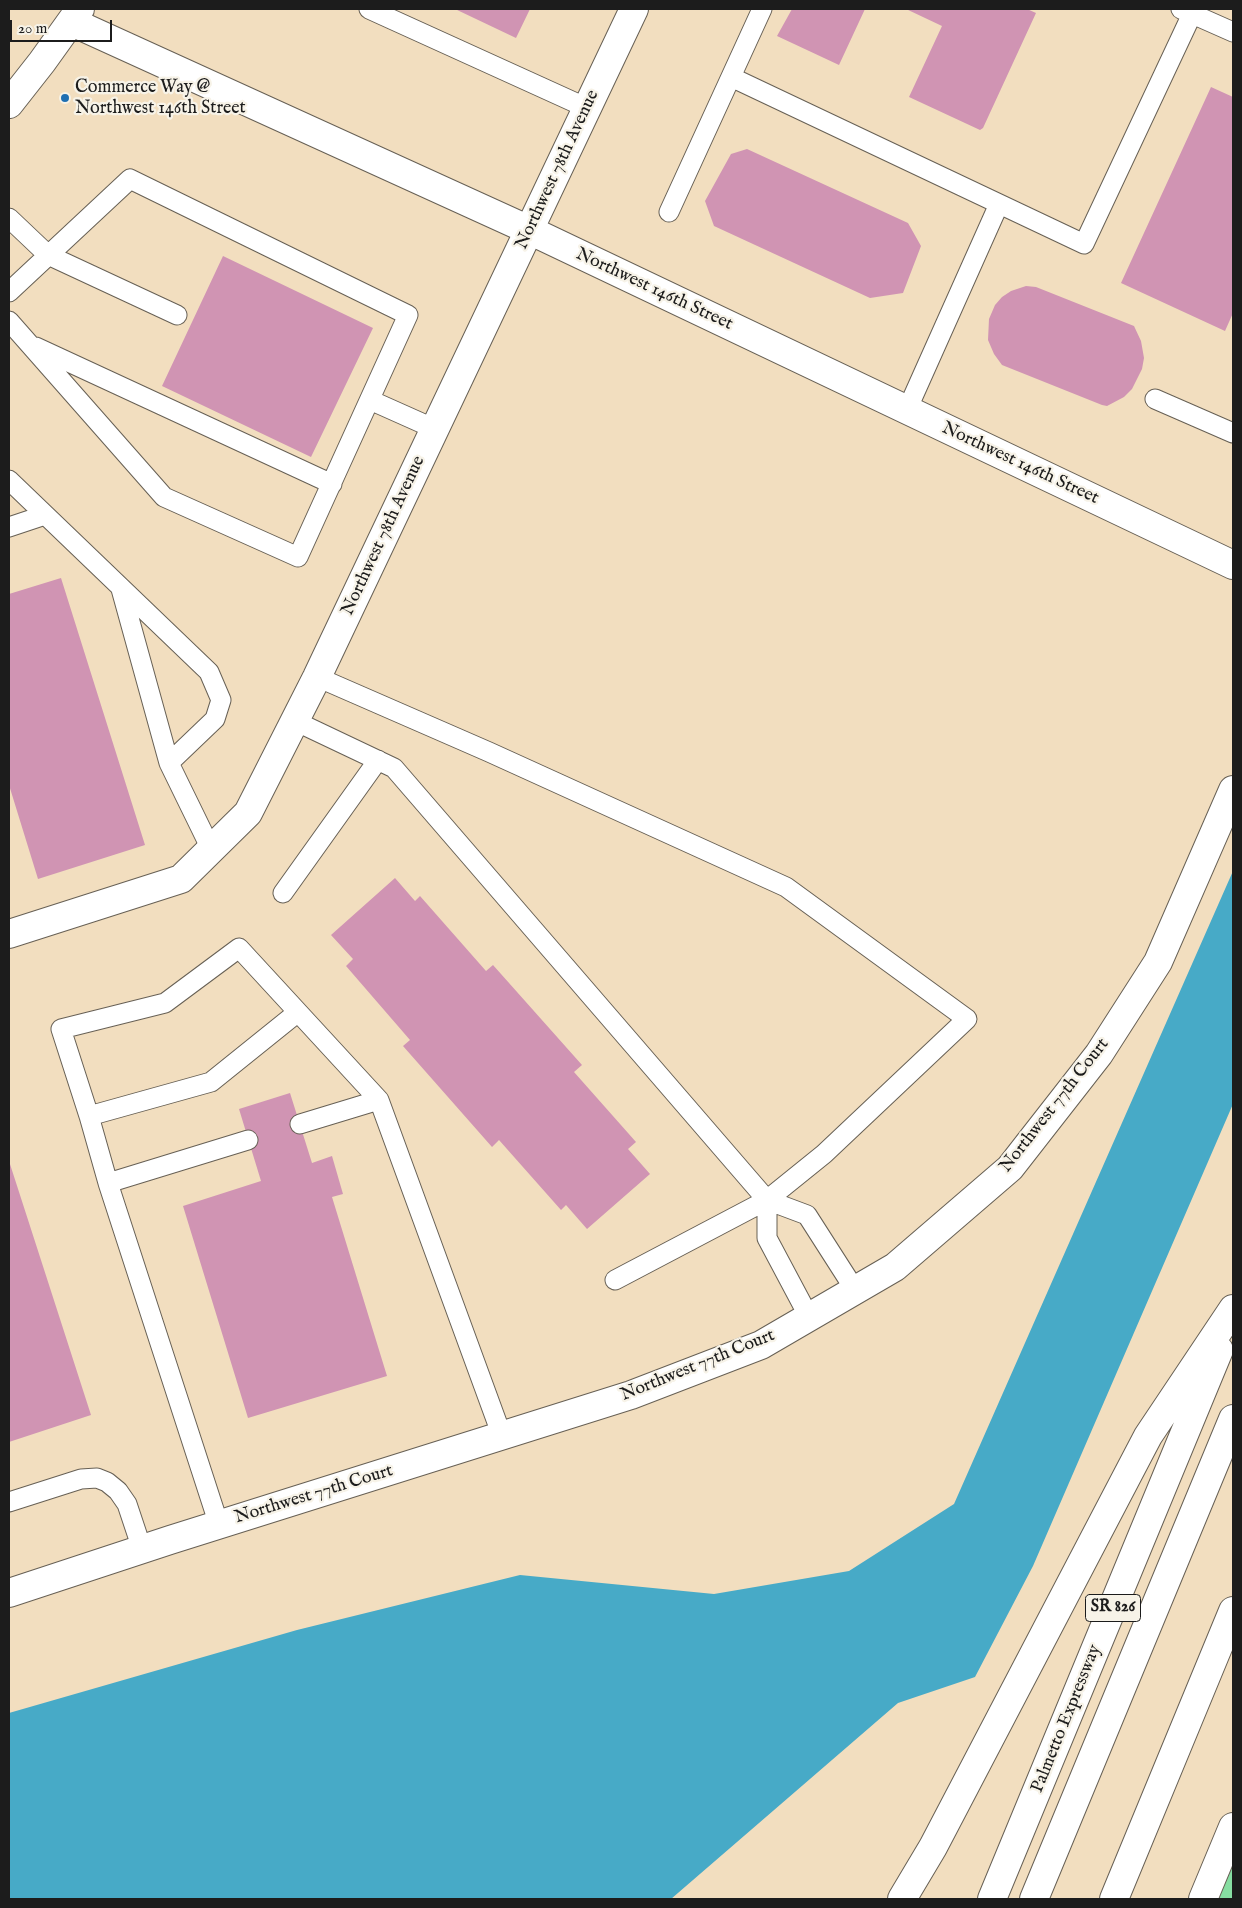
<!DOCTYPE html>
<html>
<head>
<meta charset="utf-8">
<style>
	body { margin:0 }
	#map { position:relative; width:1242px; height:1908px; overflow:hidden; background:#f2debf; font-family:"IM FELL English",serif }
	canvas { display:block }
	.frame { position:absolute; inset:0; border:10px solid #1c1c1c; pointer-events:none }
	.scale { position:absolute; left:10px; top:20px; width:102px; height:22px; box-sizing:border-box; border:2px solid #1c1c1c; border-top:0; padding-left:6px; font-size:15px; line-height:18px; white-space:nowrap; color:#1c1c1c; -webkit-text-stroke:4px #f7f3e8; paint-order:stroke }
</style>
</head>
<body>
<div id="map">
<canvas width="1242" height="1908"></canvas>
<div class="frame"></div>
<div class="scale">20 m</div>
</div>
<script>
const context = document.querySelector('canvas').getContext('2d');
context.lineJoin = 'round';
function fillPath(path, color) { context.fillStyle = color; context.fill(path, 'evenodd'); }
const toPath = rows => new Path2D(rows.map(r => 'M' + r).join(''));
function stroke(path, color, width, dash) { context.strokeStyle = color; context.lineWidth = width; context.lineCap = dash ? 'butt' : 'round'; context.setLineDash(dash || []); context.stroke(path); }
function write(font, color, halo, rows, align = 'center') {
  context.font = font + ' "IM FELL English",serif'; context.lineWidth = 4.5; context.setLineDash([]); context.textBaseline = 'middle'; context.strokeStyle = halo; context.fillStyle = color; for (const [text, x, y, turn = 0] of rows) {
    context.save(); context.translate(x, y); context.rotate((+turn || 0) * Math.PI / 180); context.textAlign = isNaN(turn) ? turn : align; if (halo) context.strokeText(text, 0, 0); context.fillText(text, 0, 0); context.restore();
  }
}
fillPath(toPath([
	[1233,1863,1233,1899,1218,1899]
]), '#87dea2');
fillPath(toPath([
	[1233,871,1233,1104,1033,1566,975,1677,898,1703,671,1899,9,1899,9,1713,297,1630,520,1575,714,1594,849,1571,954,1504]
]), '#47aac7');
fillPath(toPath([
	[455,9,530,9,516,38],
	[792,9,865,9,839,65,777,36],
	[906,9,1027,9,1036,13,983,128,980,130,909,97,942,26],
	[1211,87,1233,97,1233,313,1225,331,1121,283],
	[747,149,908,223,921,246,903,293,870,298,714,226,705,201,731,154],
	[223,256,373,328,311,457,162,386],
	[1026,286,1036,287,1134,326,1141,341,1144,358,1142,369,1132,389,1124,397,1107,406,1102,405,1002,365,994,354,988,340,989,319,995,305,1002,297,1011,291],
	[61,578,145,845,38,879,9,785,9,594],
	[395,878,415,901,420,896,486,971,493,965,582,1065,574,1072,636,1142,628,1149,650,1174,587,1229,566,1205,561,1210,499,1140,492,1147,403,1046,410,1040,346,966,353,959,331,935],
	[290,1093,312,1163,332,1156,343,1194,332,1197,387,1376,248,1418,183,1206,261,1181,239,1109],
	[9,1161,91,1415,9,1442]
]), '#d094b3');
const service = toPath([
	[369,9,587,108],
	[1181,9,1233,32],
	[731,77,1084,244,1192,14],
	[669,212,762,9],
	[9,218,48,255,177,315],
	[9,292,130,179,408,315,298,557,164,497,9,321],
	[36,347,332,484],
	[1155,399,1233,433],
	[370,400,435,429],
	[907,410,999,204],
	[9,480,209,672,221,700,215,719,169,763,121,589],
	[9,527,45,515],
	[295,721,394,768,767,1200,824,1154,967,1019,786,887,489,752,317,677],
	[169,763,211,849],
	[283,893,378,760],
	[89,1116,211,1082,298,1012],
	[300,1124,379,1100],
	[108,1183,248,1140],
	[767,1200,767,1238,809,1317],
	[615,1280,767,1200,807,1215,855,1290],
	[9,1502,81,1479,97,1478,107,1482,118,1491,127,1504,142,1549],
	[219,1525,108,1183,89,1116,61,1029,165,1003,239,948,379,1100,502,1436]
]);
const minor = toPath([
	[72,22,529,230,1233,565],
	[9,934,181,879,248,813,317,677,634,9],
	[9,1593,170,1540,631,1395,761,1345,895,1267,1010,1168,1099,1054,1158,962,1233,790]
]);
const tertiary = toPath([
	[9,104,42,62,80,9]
]);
const motorway = toPath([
	[902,1899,933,1847,1148,1436,1233,1309],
	[992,1899,1219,1350],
	[1034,1899,1233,1419],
	[1114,1899,1233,1611],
	[1203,1899,1233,1827]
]);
stroke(service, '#676055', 21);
stroke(minor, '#676055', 30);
stroke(tertiary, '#676055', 30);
stroke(motorway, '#676055', 30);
stroke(service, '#fff', 19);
stroke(minor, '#fff', 28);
stroke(tertiary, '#fff', 28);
stroke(motorway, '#fff', 28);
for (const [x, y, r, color] of [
	[65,98,5,"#1f6fb2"]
]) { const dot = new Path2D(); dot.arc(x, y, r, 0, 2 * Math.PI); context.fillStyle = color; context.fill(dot); stroke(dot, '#f7f3e8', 2); }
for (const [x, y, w] of [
	[1113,1608,55]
]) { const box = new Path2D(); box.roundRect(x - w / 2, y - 13.5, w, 27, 4); context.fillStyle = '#f7f3e8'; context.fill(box); stroke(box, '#1c1c1c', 1); }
write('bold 16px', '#1c1c1c', null, [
	["SR 826",1113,1608]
]);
write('18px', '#1c1c1c', '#f7f3e8', [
	["Commerce Way @",75,88],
	["Northwest 146th Street",75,109]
], 'left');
write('18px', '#1c1c1c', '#f7f3e8', [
	["Northwest 78th Avenue",558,170,-65],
	["Northwest 146th Street",654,290,25],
	["Northwest 146th Street",1020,464,25],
	["Northwest 78th Avenue",384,536,-65],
	["Northwest 77th Court",1055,1106,-52],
	["Northwest 77th Court",698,1366,-22],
	["Northwest 77th Court",314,1495,-17],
	["Palmetto Expressway",1067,1719,-68]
]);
</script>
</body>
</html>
